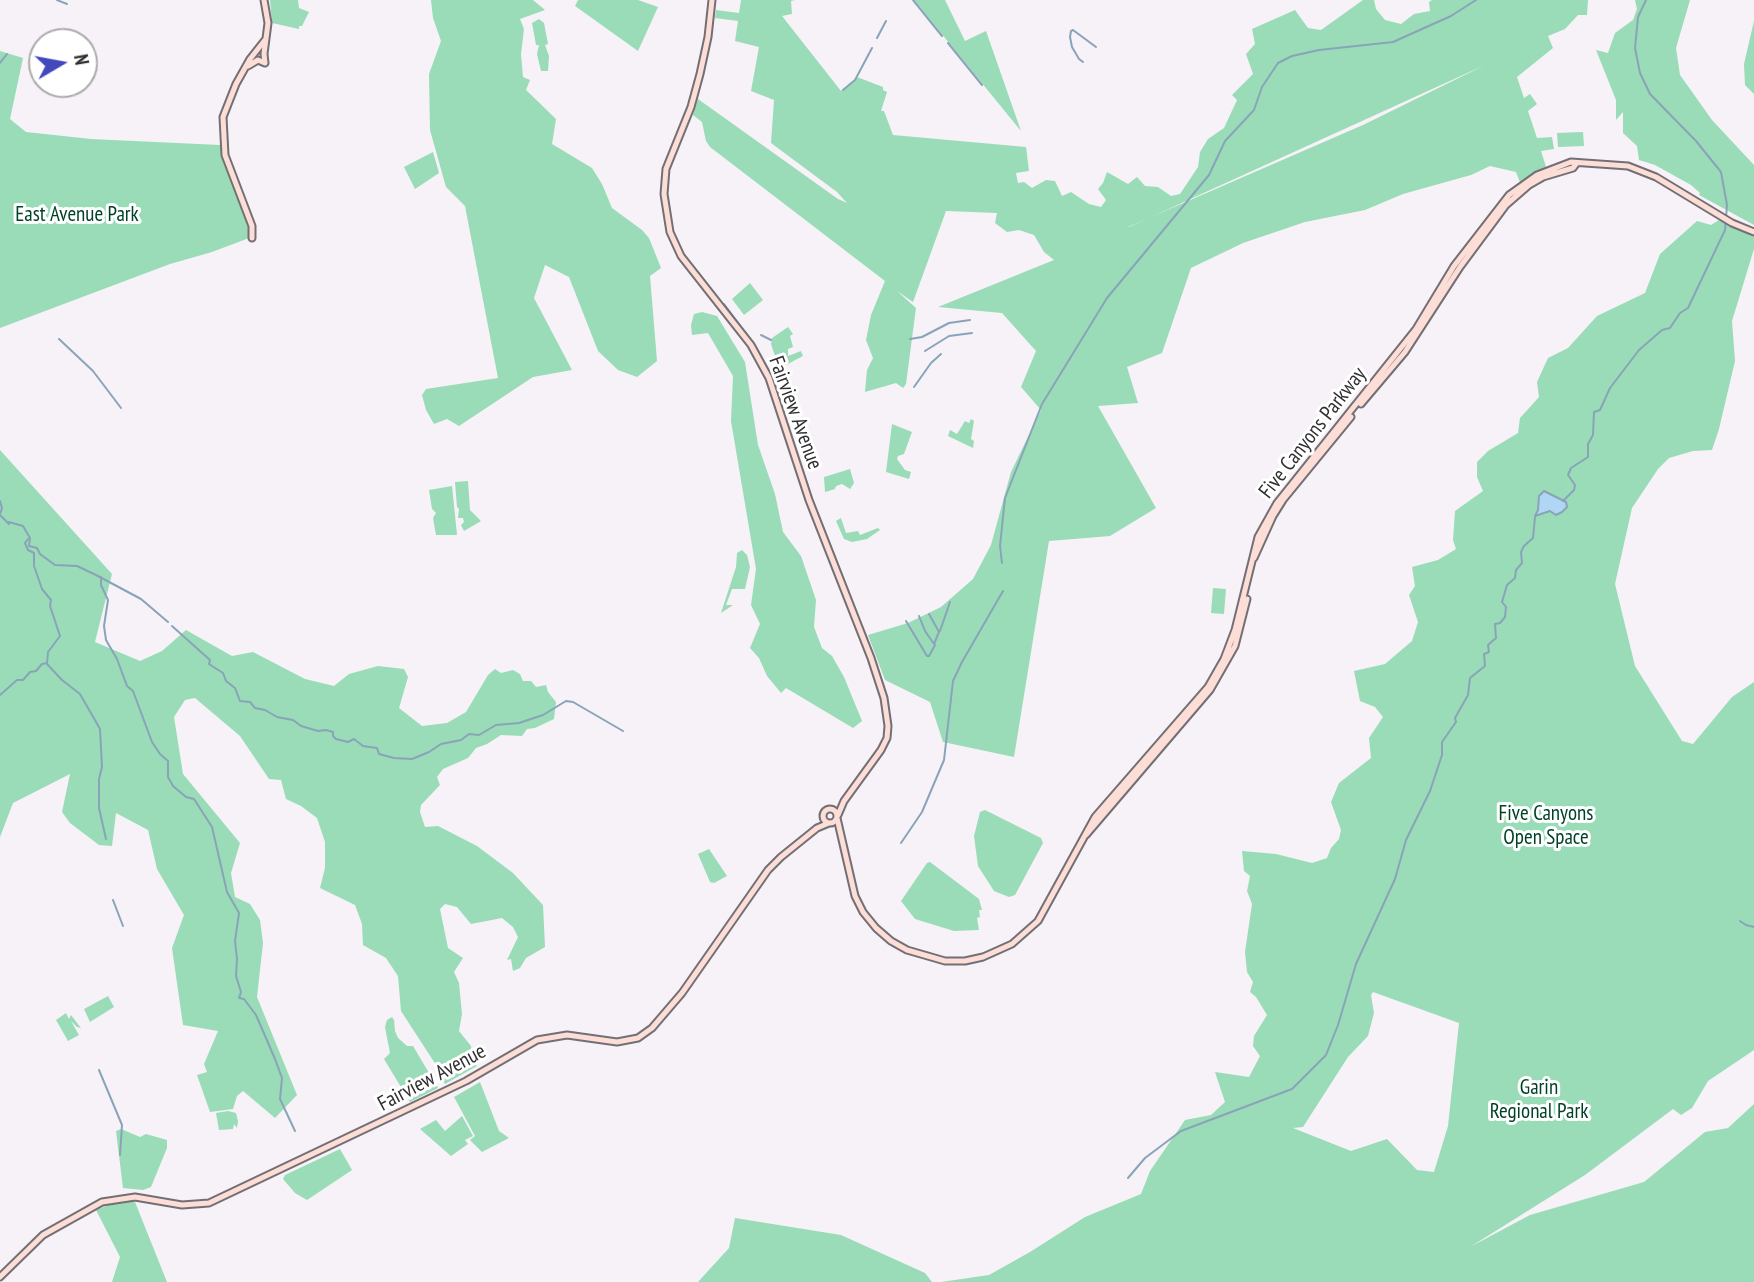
<!DOCTYPE html>
<html>
<head>
<meta charset="utf-8">
<style>
	body { margin:0 }
	#map { position:relative; width:1754px; height:1282px; overflow:hidden; background:#f6f2f8; font-family:"PT Sans Narrow",sans-serif }
	canvas { display:block }
	.north { position:absolute; left:28px; top:28px; width:70px; height:70px; box-sizing:border-box; background:#fff; border:2px solid #acabac; border-radius:50%; rotate:80deg; font-size:19px; font-weight:700; line-height:28px; text-align:center; color:#2f2e30 }
	.north::after { content:''; display:block; margin:auto; width:24px; height:32px; background:#4149bd; clip-path:polygon(50% 0,100% 100%,50% 72%,0 100%) }
</style>
</head>
<body>
<div id="map">
<canvas width="1754" height="1282"></canvas>
<div class="north">N</div>
</div>
<script>
const context = document.querySelector('canvas').getContext('2d');
context.lineJoin = 'round';
function fillPath(path, color) { context.fillStyle = color; context.fill(path, 'evenodd'); }
const toPath = rows => new Path2D(rows.map(r => 'M' + r).join(''));
function stroke(path, color, width, dash) { context.strokeStyle = color; context.lineWidth = width; context.lineCap = dash ? 'butt' : 'round'; context.setLineDash(dash || []); context.stroke(path); }
function write(font, color, halo, rows, align = 'center') {
  context.font = font + ' "PT Sans Narrow",sans-serif'; context.lineWidth = 6; context.setLineDash([]); context.textBaseline = 'middle'; context.strokeStyle = halo; context.fillStyle = color; for (const [text, x, y, turn = 0] of rows) {
    context.save(); context.translate(x, y); context.rotate((+turn || 0) * Math.PI / 180); context.textAlign = isNaN(turn) ? turn : align; if (halo) context.strokeText(text, 0, 0); context.fillText(text, 0, 0); context.restore();
  }
}
fillPath(toPath([
	[270,0,298,0,299,8,309,12,302,26,299,26,299,29,272,23],
	[431,0,533,0,545,10,520,19,524,29,521,54,523,77,530,80,526,90,556,119,552,144,592,168,602,184,612,208,642,230,649,238,661,268,650,276,657,361,637,377,618,370,598,351,569,277,545,265,534,298,572,370,533,377,459,426,447,419,434,424,426,410,422,395,426,389,498,378,465,206,446,187,430,130,429,74,441,41,433,18],
	[578,0,638,0,658,7,638,51,575,6],
	[741,0,795,0,791,1,792,14,782,16,841,91,857,77,883,87,883,90,887,92,881,111,884,111,893,135,1026,147,1029,171,1016,173,1018,183,1024,182,1032,188,1046,180,1055,181,1062,196,1071,192,1089,204,1101,207,1106,200,1098,189,1103,183,1107,172,1128,184,1137,177,1145,186,1158,187,1171,196,1180,194,1198,167,1200,152,1208,139,1224,128,1237,100,1232,95,1253,74,1246,54,1255,44,1252,29,1295,10,1308,28,1321,30,1363,0,1374,0,1376,9,1385,20,1401,24,1414,14,1430,11,1429,2,1432,0,1588,0,1587,15,1578,15,1565,29,1548,36,1553,48,1517,77,1524,98,1530,94,1537,104,1528,111,1537,138,1552,137,1554,149,1541,151,1547,170,1521,185,1516,172,1490,166,1471,175,1403,194,1365,210,1305,222,1243,243,1191,268,1162,353,1127,367,1138,403,1098,406,1156,508,1110,536,1049,541,1014,757,943,742,930,702,885,680,868,635,908,623,941,607,973,579,991,545,1011,472,1041,410,1021,387,1036,351,1002,313,938,307,1054,260,1044,252,1034,235,1019,230,1007,232,995,223,997,213,946,211,913,302,897,291,916,308,906,384,903,388,896,383,865,392,867,370,873,358,866,340,871,315,885,281,710,147,706,141,702,122,693,115,698,99,838,199,847,203,837,192,771,143,774,100,751,91,759,47,735,41,738,21,715,18,716,10,739,13],
	[1485,65,1363,125,1128,227,1129,227],
	[914,0,945,0,965,41,986,31,1021,131],
	[1635,0,1690,0,1676,48,1680,75,1712,120,1754,165,1754,225,1699,195,1700,193,1691,185,1655,165,1639,160,1637,146,1623,133,1623,112,1616,120,1616,100,1596,50,1608,53,1615,33,1633,20,1637,9],
	[539,19,544,23,548,44,545,45,549,56,548,71,541,71,537,54,539,45,536,45,532,23],
	[1754,21,1754,94,1745,85,1744,64],
	[0,51,23,58,10,119,26,132,91,139,220,145,250,231,249,238,212,252,170,264,0,328],
	[1583,132,1584,146,1558,147,1557,133],
	[433,152,439,173,415,189,404,167],
	[1719,220,1754,237,1754,249,1732,321,1735,361,1719,429,1712,450,1693,451,1669,458,1658,469,1632,508,1615,584,1635,666,1682,741,1693,744,1732,697,1754,682,1754,1050,1708,1081,1692,1108,1681,1115,1673,1109,1585,1175,1470,1247,1530,1215,1644,1182,1705,1132,1728,1128,1754,1104,1754,1282,941,1282,989,1275,1030,1252,1085,1217,1141,1194,1150,1171,1185,1120,1211,1115,1225,1102,1215,1072,1249,1077,1260,1056,1253,1046,1254,1036,1267,1015,1256,997,1250,992,1253,982,1247,972,1245,952,1252,904,1247,891,1250,876,1244,871,1242,851,1276,854,1312,863,1327,858,1331,848,1339,839,1341,830,1331,802,1339,783,1371,758,1369,738,1383,717,1375,707,1360,701,1354,671,1385,664,1412,641,1418,622,1409,595,1415,586,1412,567,1438,560,1456,549,1453,540,1455,511,1483,491,1477,477,1477,462,1488,451,1518,433,1520,418,1539,397,1537,382,1548,358,1568,348,1597,316,1645,293,1660,254,1697,221,1711,225],
	[1373,992,1459,1023,1448,1126,1434,1172,1417,1170,1387,1139,1351,1151,1293,1128,1303,1127,1348,1057,1368,1036,1374,1013,1371,995],
	[750,283,763,300,744,315,732,299],
	[702,312,717,316,745,362,758,445,775,494,783,532,801,556,816,600,814,627,822,648,832,656,844,677,862,721,853,728,786,688,781,693,767,676,759,658,750,648,760,624,751,605,756,569,731,421,733,376,708,333,692,335,691,325,694,314],
	[788,327,793,334,790,336,793,347,788,349,788,356,801,351,803,356,782,367,776,359,771,344,772,338],
	[971,419,974,421,971,439,974,441,973,448,948,436,950,430,957,434,965,421,969,423],
	[892,424,912,432,904,454,898,456,897,459,905,470,911,472,909,479,886,472],
	[0,450,112,574,95,642,140,661,162,651,186,630,232,656,253,652,305,679,334,686,349,674,378,666,404,669,408,677,399,708,422,726,447,723,466,712,488,675,495,669,501,673,513,670,520,674,523,681,531,681,536,687,546,685,548,692,556,702,554,719,535,728,527,729,522,736,501,735,487,744,476,748,468,758,443,769,437,777,440,785,421,805,420,812,425,827,438,826,477,846,513,873,543,905,545,947,526,958,520,968,513,971,511,959,507,960,518,937,513,927,502,918,471,924,457,907,445,904,440,909,448,948,463,958,454,972,459,983,462,1014,459,1031,471,1046,473,1060,477,1066,445,1084,440,1076,438,1068,401,1011,398,976,386,958,363,945,362,924,355,905,320,888,325,868,325,842,317,818,301,806,286,799,281,780,269,779,240,736,195,698,185,700,174,717,183,774,240,843,231,873,235,897,250,904,260,920,263,943,257,997,297,1095,275,1118,243,1091,237,1096,233,1109,210,1112,197,1075,207,1072,204,1064,218,1031,183,1025,172,948,184,915,157,869,148,830,116,813,112,846,99,845,70,823,62,812,70,774,13,803,0,837],
	[850,469,854,483,850,489,842,484,836,486,835,489,825,492,824,477],
	[468,481,470,510,481,521,464,531,461,525,464,522,463,518,458,518,459,509,457,507,455,482],
	[452,486,457,535,436,535,433,518,436,513,432,509,429,490],
	[841,518,846,533,858,531,860,535,878,528,880,530,867,539,852,542,844,539,836,521],
	[742,550,747,555,750,567,745,589,732,589,726,605,733,605,721,613,736,567,737,553],
	[1213,588,1226,589,1224,614,1211,613],
	[985,810,1041,838,1043,843,1015,895,1009,897,994,891,978,866,974,836,980,812],
	[709,849,727,876,714,883,710,882,698,854],
	[930,862,979,899,982,910,979,910,980,917,977,918,979,930,954,931,915,919,901,901,927,863],
	[108,996,114,1007,90,1022,84,1009],
	[66,1013,69,1019,71,1015,81,1028,77,1027,71,1021,79,1035,68,1041,56,1020],
	[392,1017,394,1020,395,1031,398,1038,407,1046,413,1046,438,1088,410,1102,384,1059,390,1053,385,1027,387,1020],
	[480,1082,499,1131,509,1138,482,1152,470,1140,475,1136,454,1097],
	[228,1111,236,1113,238,1121,237,1128,234,1124,233,1129,219,1130,216,1113],
	[462,1116,473,1136,465,1140,468,1144,451,1156,420,1129,436,1120,445,1131],
	[121,1129,140,1137,146,1134,167,1140,167,1148,151,1187,143,1190,123,1188,116,1131],
	[340,1149,352,1170,307,1200,295,1193,283,1179,285,1175],
	[121,1200,135,1202,167,1282,112,1282,120,1257,96,1210],
	[735,1218,841,1235,925,1273,932,1282,698,1282,729,1248]
]), '#99dcb7');
const water = toPath([
	[1544,491,1566,502,1567,507,1562,512,1556,515,1550,511,1535,516,1538,510,1539,496,1544,491]
]);
fillPath(water, '#b0d6f4');
stroke(water, '#89a4b9', 2);
stroke(toPath([
	[57,0,67,4],
	[913,0,942,36],
	[877,38,886,21],
	[948,43,982,85],
	[1083,62,1079,59,1072,47,1070,37,1071,31,1073,30,1096,47],
	[0,63,7,54],
	[843,90,855,80,872,48],
	[724,304,753,343,766,366,778,394,795,449],
	[761,335,771,340],
	[59,339,93,371,121,408],
	[910,339,922,337,949,323,970,320],
	[925,351,949,336,972,333],
	[914,387,931,363,941,354],
	[810,494,857,614],
	[0,501,2,508,0,514],
	[1563,501,1574,490,1575,485,1568,475,1571,468,1588,457,1588,444,1593,435,1594,412,1600,410,1610,388,1639,350,1662,330,1670,328,1680,313,1688,308,1725,230,1727,205,1721,172,1696,141,1650,94,1640,73,1635,48,1638,17,1646,0],
	[0,515,9,524,9,522,23,526,30,538,29,546,37,548,40,554,55,565,77,566,96,575,141,599,168,622],
	[1002,563,1000,546,1005,498,1042,404,1107,298,1209,175,1225,141,1254,110,1262,87,1278,63,1292,56,1319,50,1393,42,1451,16,1476,0],
	[101,577,101,585,108,600,104,626,106,640,117,659,127,686,133,691,152,742,160,754,168,761,168,777,173,786,186,797,194,799,212,827,227,892,239,913,235,941,237,959,236,976,241,992,239,998,244,999,256,1015,275,1059,282,1078,280,1099,295,1131],
	[919,616,925,631,934,644,939,632,929,614],
	[906,621,927,656,929,656,935,645],
	[172,626,210,660,209,664,223,673,226,681,235,688,240,701,250,702,255,708,265,710,277,717,293,720,301,726,318,731,326,730,333,732,333,736,336,739,348,742,354,739,363,746,377,748,379,754,394,758,412,759,429,752,441,744,461,740,469,734,479,735,496,725,519,723,543,715,566,701,573,702,623,731],
	[940,631,950,602],
	[47,664,62,680,80,694,100,729,102,767,99,779,99,808,106,839],
	[0,695,17,680,23,680,30,672,36,671,42,664,47,663,48,652,60,636,50,606,51,600,42,589,34,566,34,553,28,550,25,543,28,539],
	[901,843,922,812,944,760,953,681,962,662,1003,591],
	[113,900,123,926],
	[1740,921,1746,925,1754,927],
	[99,1070,122,1125,120,1155],
	[1128,1178,1145,1158,1181,1131,1292,1089,1326,1055,1338,1025,1356,964,1395,879,1406,840,1430,791,1442,755,1442,742,1456,722,1455,718,1468,695,1470,678,1485,666,1484,654,1489,652,1488,645,1496,638,1495,624,1500,623,1505,617,1506,607,1502,602,1507,585,1515,578,1516,570,1522,563,1521,552,1524,546,1533,538,1535,517]
]), '#89a4b9', 2);
const secondary = toPath([
	[712,0,708,37,700,74,691,107,666,169,664,194,670,232,681,256,751,345,769,378,809,500,871,658,884,698,888,726,887,738,881,750,844,801,838,815],
	[248,66,258,60,265,63,264,54,268,23,264,0],
	[252,238,252,226,225,155,223,117,236,84,250,59,265,40],
	[1361,404,1405,352,1460,267,1506,205,1529,185,1543,177,1573,168,1576,164],
	[1254,558,1273,516,1283,500,1351,417],
	'823 816a7 7 0 1 1 14 0a7 7 0 1 1-14 0Z',
	[837,818,855,896,863,912,876,928,891,941,907,950,945,961,965,961,983,957,1012,944,1038,921,1095,817,1208,687,1224,659,1235,630,1258,537,1277,503,1416,329,1454,266,1509,195,1537,175,1571,162,1628,166,1656,177,1732,223,1754,232],
	[1086,835,1210,690,1235,646,1247,599],
	[0,1277,43,1235,102,1202,135,1197,182,1205,209,1203,466,1081,537,1040,567,1035,617,1042,638,1038,652,1028,682,993,768,870,781,857,817,828,829,823]
]);
stroke(secondary, '#736f75', 9);
stroke(secondary, '#fcded7', 5);
write('21px', '#004228', '#fff', [
	["East Avenue Park",77,215],
	["Five Canyons",1546,814],
	["Open Space",1546,838],
	["Garin",1539,1088],
	["Regional Park",1539,1112]
]);
write('21px', '#2f2e30', '#fff', [
	["Fairview Avenue",795,413,70],
	["Five Canyons Parkway",1313,433,-52],
	["Fairview Avenue",432,1078,-28]
]);
</script>
</body>
</html>
